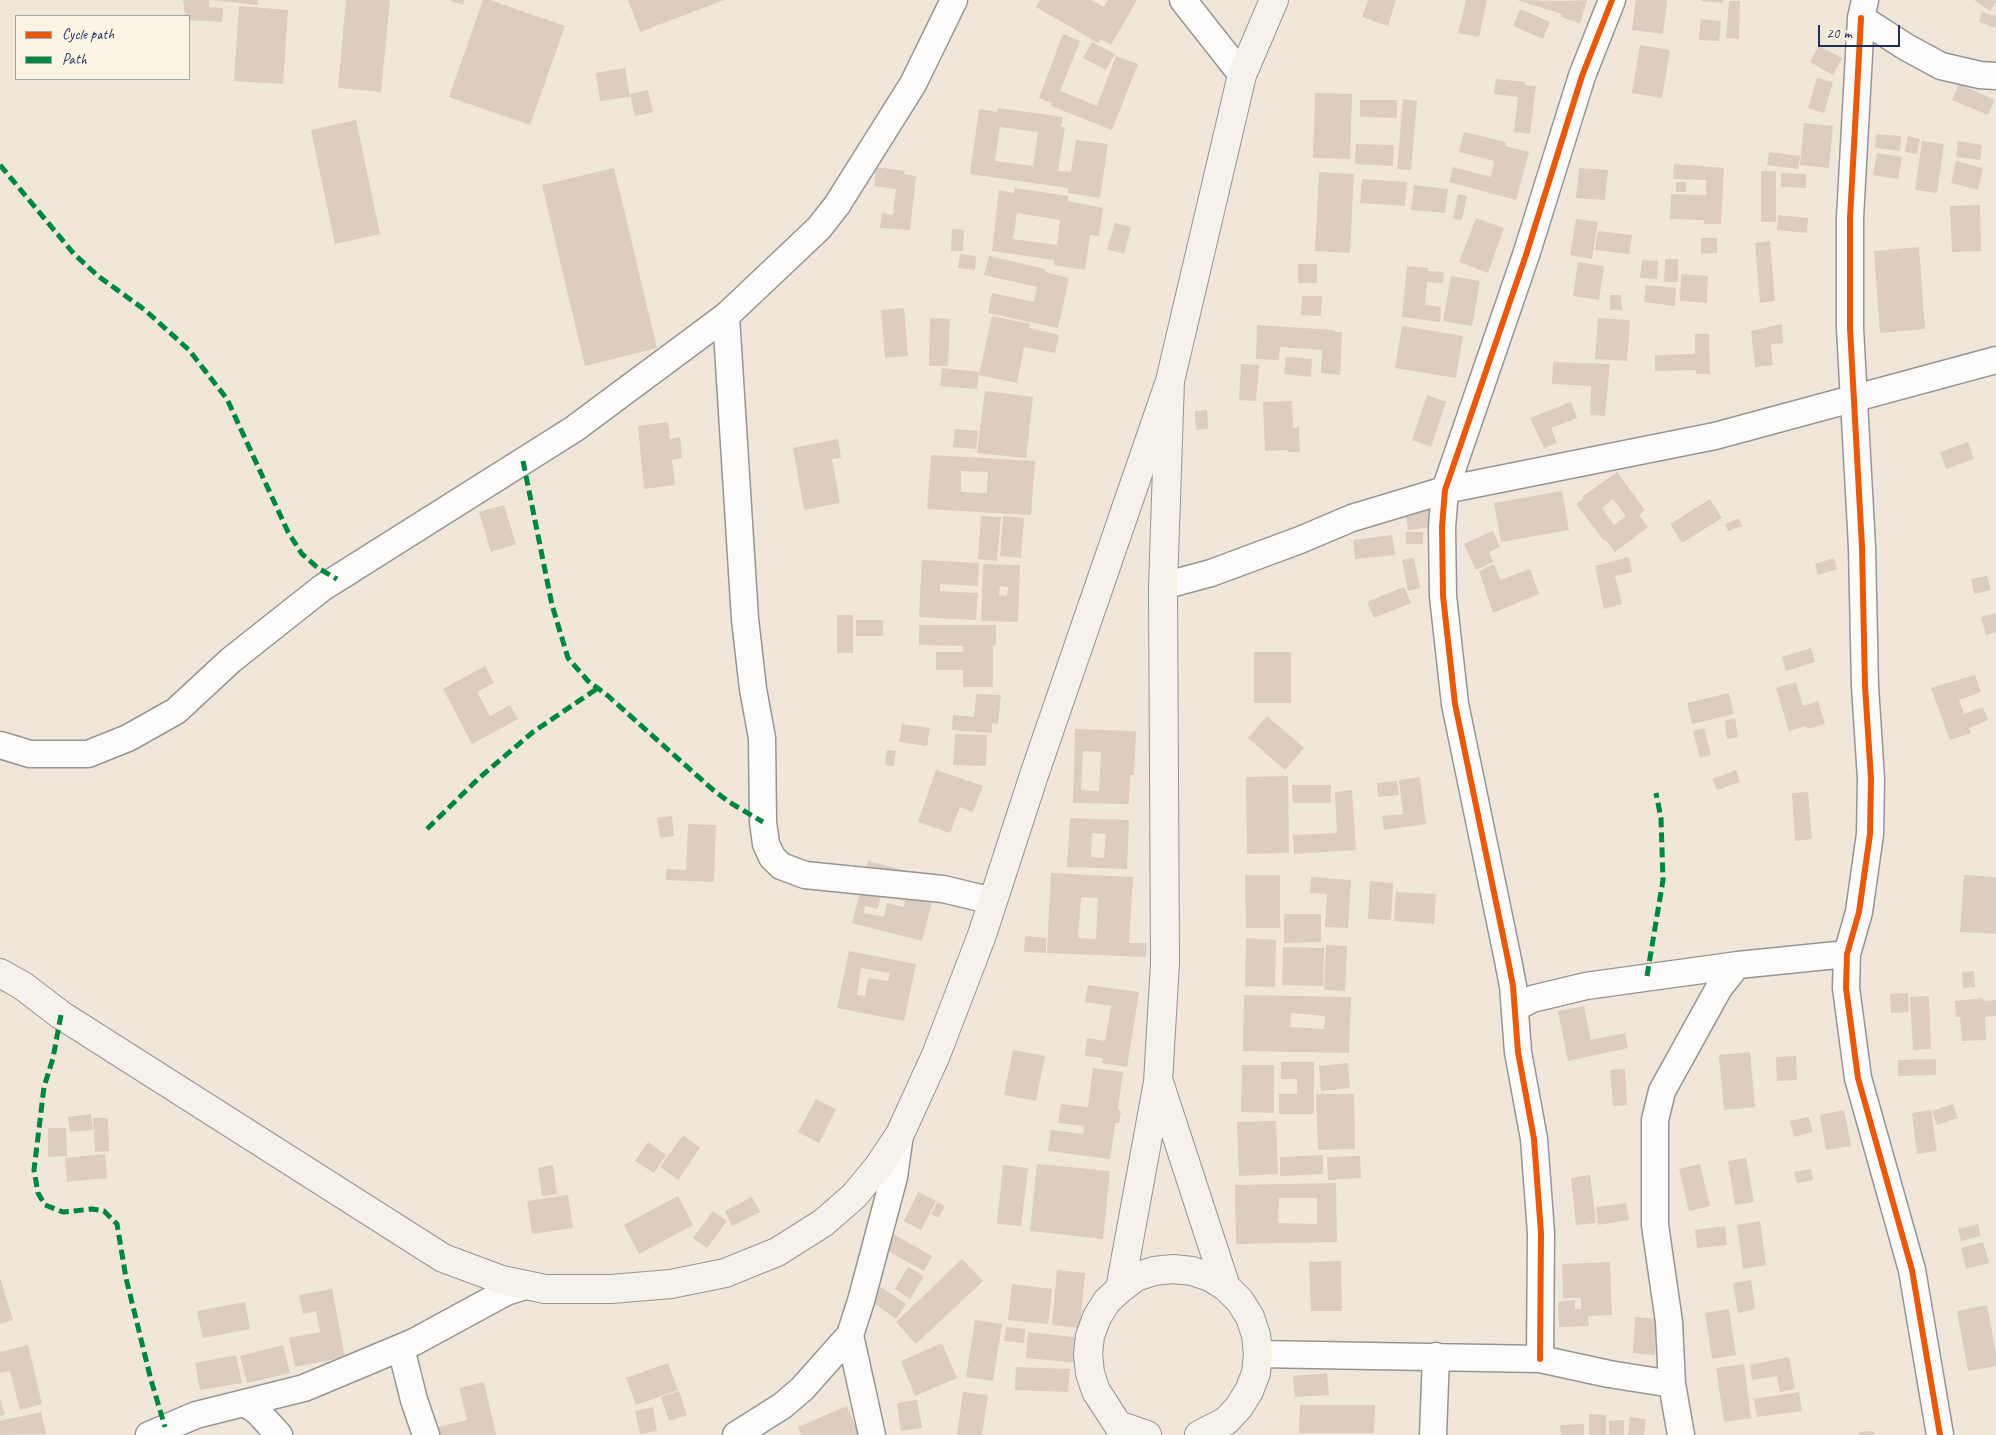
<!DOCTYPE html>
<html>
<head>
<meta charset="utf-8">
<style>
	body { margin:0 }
	#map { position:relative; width:1996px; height:1435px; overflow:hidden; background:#f0e7da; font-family:Caveat,sans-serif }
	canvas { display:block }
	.legend { position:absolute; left:15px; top:15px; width:175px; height:65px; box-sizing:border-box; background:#fcf5e5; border:1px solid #a2a6af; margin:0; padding:6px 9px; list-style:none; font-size:15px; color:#1b2f5e }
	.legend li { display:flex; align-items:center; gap:10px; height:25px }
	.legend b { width:25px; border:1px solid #a2a6af }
	.scale { position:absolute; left:1818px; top:25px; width:82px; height:22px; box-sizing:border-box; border:2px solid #1b2f5e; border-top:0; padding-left:6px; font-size:15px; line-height:18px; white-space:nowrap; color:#1b2f5e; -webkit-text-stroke:4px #fcf5e5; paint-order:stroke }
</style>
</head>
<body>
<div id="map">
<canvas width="1996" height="1435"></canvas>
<ul class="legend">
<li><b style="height:6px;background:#e8590c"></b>Cycle path</li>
<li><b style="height:6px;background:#00873e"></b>Path</li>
</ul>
<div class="scale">20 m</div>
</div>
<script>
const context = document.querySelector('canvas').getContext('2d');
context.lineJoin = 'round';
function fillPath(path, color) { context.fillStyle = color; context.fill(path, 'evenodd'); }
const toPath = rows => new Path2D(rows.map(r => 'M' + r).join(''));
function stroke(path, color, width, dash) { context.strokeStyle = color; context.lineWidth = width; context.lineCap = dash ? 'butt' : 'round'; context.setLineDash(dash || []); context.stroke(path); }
fillPath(toPath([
	[183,0,209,0,209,7,223,8,222,22,189,20,189,16,185,16],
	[210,0,258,0,258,5],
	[346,0,390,0,381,92,338,88],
	[449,0,464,0,463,5],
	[483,0,490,0,565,26,530,125,449,97],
	[628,0,724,0,640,32],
	[1040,0,1091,0,1104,7,1108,0,1137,0,1111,45,1101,39,1098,43,1036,7],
	[1368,0,1396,0,1388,26,1362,17],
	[1466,0,1487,0,1479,37,1458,33],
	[1517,0,1565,1,1587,0,1580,23,1561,17,1562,14],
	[1636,0,1667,0,1663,34,1632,30],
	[1702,0,1723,0,1723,3,1701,1],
	[1974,0,1996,0,1996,2,1990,11],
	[1729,1,1740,1,1739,39,1726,38],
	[239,6,288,10,283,84,234,81],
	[1520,9,1550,22,1543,39,1513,26],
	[1982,12,1996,16,1996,28,1979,22],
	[1701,19,1721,21,1719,41,1699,40],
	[1063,34,1080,41,1060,91,1097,106,1116,56,1138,64,1112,130,1051,106,1052,103,1039,98],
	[1092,42,1115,54,1106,70,1083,58],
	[1640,45,1670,50,1662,98,1632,93],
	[1819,46,1842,58,1833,75,1810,62],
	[625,68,630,97,600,101,596,73],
	[1817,78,1833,82,1824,113,1808,108],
	[1496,79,1526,82,1525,85,1536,86,1530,134,1514,132,1518,97,1494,94],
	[1959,84,1995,100,1988,115,1952,100],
	[648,90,653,112,635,116,630,94],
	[1315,93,1352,94,1350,159,1313,158],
	[1403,99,1417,101,1411,170,1397,169],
	[1360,100,1397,100,1397,118,1360,117],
	[998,108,1063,117,1061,127,1065,127,1058,171,1071,172,1076,140,1108,144,1100,198,1068,193,1068,188,970,174,979,109,997,112],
	[1000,127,1038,132,1033,166,995,161],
	[356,120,380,234,335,244,311,130],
	[1804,123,1833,126,1829,168,1800,165],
	[1464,132,1506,142,1505,146,1529,152,1516,200,1449,182,1453,167,1491,177,1494,161,1459,152],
	[1876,134,1901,136,1900,151,1875,148],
	[1908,136,1920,139,1917,154,1905,152],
	[1922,141,1944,144,1937,193,1915,190],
	[1958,141,1982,145,1980,160,1956,157],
	[1356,144,1394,145,1393,166,1355,164],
	[1769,152,1800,156,1798,169,1767,165],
	[1877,153,1902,157,1898,179,1873,175],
	[1956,161,1983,168,1978,190,1951,183],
	[1674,164,1724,168,1721,224,1704,224,1704,220,1670,219,1671,194,1706,195,1706,180,1673,179],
	[876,167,905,171,904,174,916,176,910,230,880,228,882,213,893,215,896,189,874,186],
	[614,168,657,348,585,366,542,185],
	[1579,168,1608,170,1605,200,1576,198],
	[1761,171,1776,171,1776,222,1761,222],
	[1319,172,1354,174,1350,253,1315,251],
	[1781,173,1806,174,1806,188,1781,187],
	[1362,179,1407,182,1405,206,1360,203],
	[1676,182,1686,182,1686,192,1676,192],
	[1414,185,1448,189,1445,213,1411,210],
	[1015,188,1068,196,1068,201,1103,208,1099,236,1090,235,1085,270,1054,265,1054,260,992,251,999,190,1014,193],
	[1017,213,1060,220,1057,245,1013,239],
	[1458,194,1467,196,1462,220,1453,219],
	[1980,205,1981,251,1952,252,1950,206],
	[1778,215,1808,218,1807,233,1777,230],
	[1476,218,1504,228,1488,273,1459,262],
	[1576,219,1598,222,1592,259,1570,255],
	[1115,223,1131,227,1124,254,1107,249],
	[952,229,964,230,963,251,951,251],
	[1598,231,1632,235,1629,254,1595,250],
	[1701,238,1717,238,1717,253,1701,254],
	[1770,241,1775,301,1760,303,1755,243],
	[1919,247,1925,329,1880,333,1874,251],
	[960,254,976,256,975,270,958,268],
	[989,256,1045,269,1045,272,1069,278,1058,328,988,313,992,293,1034,302,1037,287,984,275],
	[1665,259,1678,259,1678,282,1664,282],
	[1642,260,1658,261,1657,279,1640,278],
	[1578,262,1604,266,1599,300,1573,296],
	[1298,264,1317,264,1317,283,1298,283],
	[1407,266,1428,268,1428,271,1444,272,1443,283,1427,282,1425,305,1441,307,1440,322,1402,317],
	[1681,274,1708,276,1707,303,1680,301],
	[1451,276,1480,281,1472,326,1443,321],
	[1646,285,1676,288,1675,306,1644,302],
	[1610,295,1621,295,1622,310,1610,310],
	[1302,296,1322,296,1321,316,1301,315],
	[904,308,908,356,885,358,881,310],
	[992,316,1030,324,1029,328,1059,335,1055,353,1024,347,1017,383,979,375],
	[930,318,950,319,948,366,929,366],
	[1598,318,1630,320,1627,361,1595,359],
	[1782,324,1783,343,1771,344,1773,365,1755,367,1751,331],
	[1257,325,1335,330,1335,332,1342,332,1340,375,1321,373,1322,350,1280,347,1279,360,1256,359],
	[1402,326,1463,336,1456,378,1395,368],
	[1695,334,1709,334,1710,374,1696,374,1696,370,1655,371,1655,355,1695,354],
	[1286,357,1312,359,1311,377,1284,374],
	[1553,362,1610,364,1605,416,1590,415,1591,386,1552,384],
	[1241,364,1259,365,1256,401,1239,400],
	[942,368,979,372,977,389,940,386],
	[985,391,1033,397,1026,458,977,453],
	[1427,395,1446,402,1431,447,1412,440],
	[1292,401,1293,428,1299,427,1300,452,1289,452,1288,450,1265,451,1263,402],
	[1571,402,1577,418,1551,428,1557,443,1544,448,1530,418],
	[1207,410,1208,429,1196,430,1195,411],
	[668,422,670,439,680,437,682,458,672,460,675,485,644,489,638,426],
	[955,429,978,431,976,449,953,447],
	[838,439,841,458,832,459,840,503,804,510,793,448],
	[1968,442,1974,459,1946,469,1940,452],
	[931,455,1035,461,1031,515,927,509],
	[961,471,988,472,987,493,961,492],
	[1617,472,1645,510,1639,515,1648,527,1615,552,1606,540,1604,541,1576,504,1584,498,1582,497],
	[1613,499,1626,516,1614,525,1602,508],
	[1562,491,1569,530,1501,542,1494,503],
	[1710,499,1722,518,1682,543,1670,524],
	[504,505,516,544,491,552,479,512],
	[1428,508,1430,527,1408,530,1405,510],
	[981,516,1001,517,997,561,978,559],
	[1003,516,1024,518,1021,558,1000,556],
	[1739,518,1742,526,1728,531,1725,524],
	[1493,531,1500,547,1489,552,1493,562,1476,570,1464,544],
	[1406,532,1423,532,1423,544,1406,544],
	[1392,535,1395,555,1355,559,1353,540],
	[1629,557,1632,572,1615,576,1622,604,1604,609,1595,566],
	[1414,558,1420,588,1408,591,1402,560],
	[1834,558,1837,569,1818,575,1815,564],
	[922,560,979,563,978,586,940,584,940,591,978,593,976,620,919,617],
	[983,564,1020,565,1018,622,981,621],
	[1000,586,1008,587,1007,596,999,595],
	[1494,564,1500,580,1530,569,1539,594,1493,613,1479,571],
	[1987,576,1991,590,1974,594,1971,579],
	[1404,587,1411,603,1374,618,1367,602],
	[1996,613,1996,632,1986,635,1981,617],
	[837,615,853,615,853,653,837,653],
	[856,620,883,620,883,636,856,636],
	[919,625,996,625,996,645,993,645,993,687,963,687,963,670,936,670,936,652,963,652,963,646,919,645],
	[1811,648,1815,662,1786,671,1782,657],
	[1254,652,1291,652,1291,703,1254,703],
	[485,666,494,683,477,692,490,716,510,705,518,719,472,744,443,689],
	[1975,675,1981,692,1959,700,1964,714,1983,707,1988,720,1969,728,1971,733,1950,740,1931,688],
	[1796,682,1803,706,1818,701,1825,724,1807,729,1806,726,1789,731,1776,688],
	[1729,693,1734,714,1692,724,1687,703],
	[976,694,1001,695,998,724,992,723,992,733,952,730,953,715,974,717],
	[1267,716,1304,748,1285,770,1248,738],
	[1735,718,1738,737,1727,739,1725,721],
	[902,724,930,728,927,746,899,742],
	[1704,728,1711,755,1700,758,1693,731],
	[1075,729,1136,731,1134,775,1130,775,1129,804,1073,803],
	[1083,751,1101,752,1099,791,1081,790],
	[955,734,987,735,986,766,953,765],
	[887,750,896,751,894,766,885,765],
	[936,770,983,786,973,812,960,807,950,833,918,822],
	[1736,770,1740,782,1717,790,1712,779],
	[1288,776,1289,853,1247,854,1246,777],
	[1420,777,1426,824,1384,830,1382,816,1403,814,1399,780],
	[1397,781,1399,795,1378,797,1377,783],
	[1292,785,1331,785,1331,803,1293,803],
	[1352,790,1356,850,1294,854,1293,835,1337,833,1335,792],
	[1808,792,1812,839,1795,841,1792,793],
	[672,816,674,836,660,838,657,818],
	[1070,818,1129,820,1127,869,1067,867],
	[1092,833,1106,834,1104,858,1091,857],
	[688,824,716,825,714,882,666,880,666,869,686,870],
	[868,861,938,879,922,941,852,923],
	[881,895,905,900,904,907,887,903,884,917,864,913,865,906,878,909],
	[1051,873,1133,877,1129,943,1147,943,1146,957,1047,953],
	[1081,897,1098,898,1096,939,1078,938],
	[1245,875,1280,875,1280,928,1246,928],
	[1964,875,1996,877,1996,934,1960,932],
	[1311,877,1351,880,1348,928,1325,927,1327,894,1310,893],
	[1370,881,1393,883,1391,920,1368,919],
	[1396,892,1436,894,1434,924,1394,921],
	[1284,914,1321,914,1321,942,1284,943],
	[1025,936,1046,938,1046,953,1024,952],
	[1246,938,1276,940,1275,987,1245,986],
	[1326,945,1347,946,1345,991,1324,990],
	[1283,947,1324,948,1323,986,1282,985],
	[849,951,916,964,904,1021,837,1008],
	[861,968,890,973,888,981,868,978,865,996,857,995],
	[1974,971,1975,987,1963,988,1962,972],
	[1088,985,1139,992,1127,1067,1102,1063,1103,1058,1085,1056,1087,1038,1105,1041,1111,1006,1085,1002],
	[1908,993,1909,1012,1891,1013,1890,994],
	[1244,995,1351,997,1349,1053,1243,1051],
	[1291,1013,1325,1016,1324,1029,1290,1027],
	[1929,996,1931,1049,1913,1050,1910,997],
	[1983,998,1983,1001,1996,1000,1996,1016,1985,1017,1986,1040,1962,1041,1960,1017,1956,1017,1955,1001],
	[1584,1006,1591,1040,1625,1033,1628,1048,1568,1061,1558,1011],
	[1013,1050,1045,1056,1036,1101,1004,1095],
	[1750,1052,1755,1107,1724,1110,1719,1055],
	[1796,1056,1797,1080,1777,1081,1776,1057],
	[1936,1059,1936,1075,1898,1076,1898,1060],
	[1281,1062,1314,1062,1314,1114,1279,1114,1279,1094,1297,1094,1297,1079,1281,1079],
	[1348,1063,1350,1088,1321,1091,1319,1066],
	[1242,1065,1274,1065,1274,1113,1241,1112],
	[1093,1068,1123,1072,1118,1110,1121,1111,1119,1123,1115,1123,1110,1159,1048,1151,1051,1130,1083,1134,1084,1126,1058,1123,1061,1104,1088,1107],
	[1625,1069,1627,1105,1613,1106,1610,1070],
	[1316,1094,1354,1094,1355,1149,1318,1150],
	[816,1099,836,1109,819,1143,798,1132],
	[1953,1104,1958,1118,1937,1125,1932,1111],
	[1844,1110,1851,1146,1826,1150,1820,1115],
	[1931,1110,1937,1151,1917,1154,1912,1113],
	[91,1114,93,1130,70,1132,68,1117],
	[1809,1117,1813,1132,1794,1137,1790,1121],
	[93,1118,108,1118,109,1151,95,1152],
	[1276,1121,1278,1174,1239,1176,1237,1122],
	[48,1128,66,1128,67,1156,48,1157],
	[683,1135,700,1148,678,1180,660,1167],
	[648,1142,666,1155,654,1173,635,1161],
	[105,1154,107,1178,67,1182,65,1158],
	[1323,1155,1323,1174,1280,1176,1280,1157],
	[1360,1156,1361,1178,1328,1180,1327,1157],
	[1746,1158,1754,1202,1735,1205,1728,1161],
	[1037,1164,1110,1171,1103,1239,1030,1231],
	[1700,1164,1710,1206,1689,1211,1679,1169],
	[553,1165,557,1194,542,1196,538,1168],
	[1003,1165,1028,1168,1021,1226,997,1224],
	[1811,1169,1813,1180,1797,1183,1794,1172],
	[1590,1175,1596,1223,1576,1225,1571,1178],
	[1336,1183,1337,1242,1236,1244,1235,1185],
	[1279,1198,1317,1198,1317,1224,1278,1223],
	[918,1192,936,1201,921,1230,904,1221],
	[568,1195,573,1228,532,1234,527,1201],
	[678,1196,693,1225,639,1254,624,1225],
	[752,1197,760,1212,732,1226,725,1211],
	[938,1202,945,1207,938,1218,931,1214],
	[1626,1203,1629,1220,1598,1225,1596,1207],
	[713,1211,727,1221,707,1248,693,1238],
	[1760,1221,1766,1265,1743,1269,1737,1225],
	[1978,1224,1981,1236,1961,1241,1958,1229],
	[1725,1226,1727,1245,1697,1248,1695,1230],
	[893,1234,932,1256,924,1271,884,1249],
	[1983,1242,1989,1263,1966,1269,1961,1248],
	[962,1259,983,1281,916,1344,896,1322],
	[1341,1261,1342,1311,1311,1311,1309,1262],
	[1610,1262,1612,1315,1588,1316,1589,1326,1559,1327,1558,1302,1575,1300,1575,1309,1581,1309,1581,1298,1563,1298,1562,1264],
	[908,1267,924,1276,910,1299,895,1289],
	[1057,1270,1085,1273,1080,1328,1052,1325],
	[0,1278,13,1320,0,1324],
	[1751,1280,1755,1309,1738,1313,1733,1283],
	[1012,1284,1052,1289,1048,1324,1008,1320],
	[881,1287,906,1304,896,1319,871,1301],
	[332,1289,345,1357,295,1367,289,1338,320,1332,316,1311,303,1314,299,1295],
	[245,1302,250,1329,203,1338,197,1311],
	[1987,1305,1996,1353,1996,1366,1968,1371,1957,1311],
	[1729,1309,1736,1355,1712,1359,1705,1313],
	[1635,1317,1657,1319,1655,1355,1633,1353],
	[975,1320,1002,1324,993,1381,966,1377],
	[1006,1327,1025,1329,1024,1343,1004,1341],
	[1028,1332,1082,1338,1079,1363,1026,1358],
	[942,1343,957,1378,915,1396,901,1361],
	[28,1345,42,1404,20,1410,10,1371,0,1373,0,1352],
	[283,1345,290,1373,247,1383,240,1356],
	[236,1355,242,1383,200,1390,195,1363],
	[1789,1357,1795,1389,1780,1392,1777,1376,1752,1380,1750,1365],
	[668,1363,678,1390,636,1405,626,1378],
	[1744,1364,1751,1418,1724,1422,1716,1368],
	[1016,1367,1070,1369,1068,1392,1015,1390],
	[1327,1373,1329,1395,1295,1397,1293,1376],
	[484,1382,496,1435,440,1435,438,1427,467,1420,459,1388],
	[679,1391,687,1415,669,1421,661,1397],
	[963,1392,988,1395,982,1435,957,1435],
	[1799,1392,1802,1411,1757,1417,1754,1399],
	[0,1399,5,1415,0,1416],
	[917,1400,922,1428,901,1431,897,1403],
	[1300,1405,1375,1405,1374,1433,1299,1433],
	[847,1406,859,1435,801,1435,798,1427],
	[653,1407,657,1431,640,1434,635,1411],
	[41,1412,46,1434,0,1435,0,1421],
	[1589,1414,1606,1415,1606,1435,1589,1435],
	[1630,1417,1646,1419,1644,1435,1628,1435],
	[1624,1420,1624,1435,1609,1435,1609,1421],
	[1584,1424,1584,1435,1561,1435,1560,1425],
	[1873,1431,1874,1435,1859,1435,1859,1432]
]), '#ddccc0');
const street = toPath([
	[1183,0,1242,75],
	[1865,0,1861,18,1906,47,1941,66,1980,75,1996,76],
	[1861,18,1850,218,1850,328,1862,547,1865,686,1871,779,1870,834,1859,912,1847,954,1846,988,1858,1078,1912,1270,1940,1435],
	[726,316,745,619,753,689,762,738,763,822,766,844,772,857,781,866,805,875,943,889,993,901],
	[1163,586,1211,573,1300,540,1352,518,1445,490,1715,436,1996,360],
	[0,745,30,754,88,754,128,738,176,711,231,660,322,588,574,429,726,316,819,228,837,205,913,84,954,0],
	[1515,1008,1532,999,1586,986,1738,965],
	[850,1335,872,1435],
	[401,1348,414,1400,426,1435],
	[1258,1354,1540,1359,1609,1374,1672,1384],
	[1540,1359,1541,1233,1534,1139,1518,1052,1513,986,1508,960,1455,704,1443,596,1442,527,1445,490,1526,255,1582,76,1612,0],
	[245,1403,258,1412,279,1435],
	[149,1435,196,1415,304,1388,414,1342,506,1292,528,1285],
	[736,1435,782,1406,802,1389,850,1335,861,1301,894,1177,900,1134],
	[1433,1435,1436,1356],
	[1681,1435,1672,1384,1669,1322,1655,1225,1655,1120,1662,1091,1719,988,1734,969,1738,965,1847,954]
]);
const secondary = toPath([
	[0,973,23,986,61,1015,443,1258,502,1280,545,1289,611,1289,671,1284,725,1273,777,1252,823,1223,854,1196,878,1167,900,1134,936,1055,982,935,1035,772,1170,381],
	[1159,1082,1226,1287],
	[1120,1289,1158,1082,1165,963,1163,586,1170,381,1242,75,1274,0],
	[1147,1435,1118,1425,1096,1391,1090,1373,1088,1354,1090,1336,1097,1317,1107,1301,1120,1289,1136,1277,1154,1271,1173,1269,1192,1271,1210,1277,1226,1287,1240,1301,1250,1317,1256,1335,1258,1354,1256,1373,1249,1391,1239,1407,1226,1421,1199,1435]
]);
stroke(street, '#969596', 29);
stroke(secondary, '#969596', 30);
stroke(street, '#fdfbf9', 26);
stroke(secondary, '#f6f1eb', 28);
stroke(toPath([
	[0,165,74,254,98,276,145,310,189,350,227,399,288,532,302,554,318,568,337,579],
	[523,461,552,605,568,658,588,681,607,695,712,789,729,802,763,822],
	[427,829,478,779,533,732,598,688],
	[1647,976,1663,880,1661,818,1656,793],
	[61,1015,53,1058,44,1087,34,1170,38,1193,45,1205,63,1212,92,1209,104,1211,117,1224,126,1278,151,1380,165,1427]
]), '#00873e', 5, [10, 5]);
stroke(toPath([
	[1861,18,1850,218,1850,328,1862,547,1865,686,1871,779,1870,834,1859,912,1847,954,1846,988,1858,1078,1912,1270,1940,1435],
	[1540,1359,1541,1233,1534,1139,1518,1052,1513,986,1508,960,1455,704,1443,596,1442,527,1445,490,1526,255,1582,76,1612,0]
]), '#e8590c', 6);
</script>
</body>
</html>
